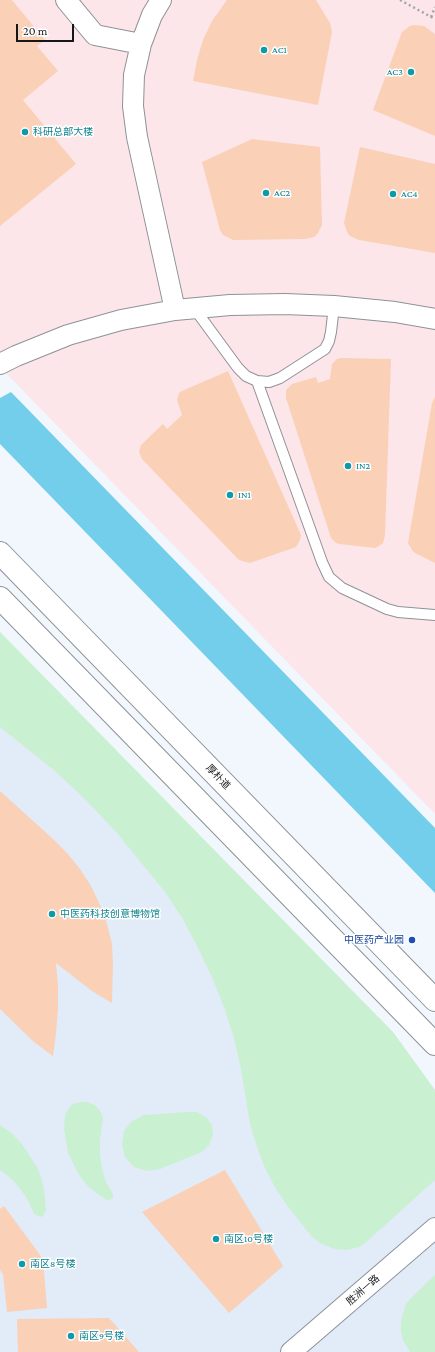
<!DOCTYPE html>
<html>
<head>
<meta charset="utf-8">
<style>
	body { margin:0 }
	#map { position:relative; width:435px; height:1352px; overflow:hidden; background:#f2f7fd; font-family:"Crimson Pro",serif }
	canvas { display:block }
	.scale { position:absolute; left:16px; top:24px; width:58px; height:18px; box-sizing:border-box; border:2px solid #141618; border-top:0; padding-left:5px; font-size:12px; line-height:14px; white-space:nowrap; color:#141618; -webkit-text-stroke:3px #fff; paint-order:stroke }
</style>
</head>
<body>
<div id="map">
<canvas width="435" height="1352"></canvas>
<div class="scale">20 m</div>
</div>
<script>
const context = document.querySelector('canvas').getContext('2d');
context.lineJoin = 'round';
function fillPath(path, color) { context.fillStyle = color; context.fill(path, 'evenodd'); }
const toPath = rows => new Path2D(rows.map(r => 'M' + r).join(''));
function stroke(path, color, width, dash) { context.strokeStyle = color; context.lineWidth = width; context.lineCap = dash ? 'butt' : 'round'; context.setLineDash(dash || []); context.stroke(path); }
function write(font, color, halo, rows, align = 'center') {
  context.font = font + ' "Crimson Pro","Noto Sans SC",serif'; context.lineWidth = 3; context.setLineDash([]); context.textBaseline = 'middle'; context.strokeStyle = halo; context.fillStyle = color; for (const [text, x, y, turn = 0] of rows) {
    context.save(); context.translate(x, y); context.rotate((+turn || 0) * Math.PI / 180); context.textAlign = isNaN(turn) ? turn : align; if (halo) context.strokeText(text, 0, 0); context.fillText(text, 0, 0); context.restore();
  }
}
fillPath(toPath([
	[0,632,393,1032,435,1090,435,1352,0,1352]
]), '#e2ebf8');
fillPath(toPath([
	[0,0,435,0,435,814,0,367]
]), '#fce6ea');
fillPath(toPath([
	[0,632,393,1032,435,1090,435,1180,364,1244,359,1247,347,1250,334,1249,322,1244,312,1237,289,1208,276,1189,265,1168,257,1147,250,1124,241,1069,234,1038,224,1007,212,977,198,948,183,919,165,892,117,833,87,801,55,771,0,727],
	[81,1102,88,1102,95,1105,100,1111,103,1118,100,1140,100,1154,102,1168,106,1182,113,1194,113,1197,109,1201,96,1193,87,1185,79,1175,68,1153,64,1129,65,1116,68,1109,73,1104],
	[187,1112,197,1112,206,1117,212,1125,213,1135,209,1145,202,1152,160,1169,147,1171,134,1167,125,1157,122,1144,124,1131,132,1121,144,1115],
	[0,1125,10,1132,21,1143,30,1156,38,1169,43,1184,45,1199,46,1210,43,1216,40,1217,34,1214,28,1200,21,1190,13,1180,0,1170],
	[435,1275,435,1352,410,1352,403,1340,401,1331,401,1322,403,1313,406,1304,412,1297]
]), '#c9f1d1');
fillPath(toPath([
	[11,392,435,828,435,893,0,444,0,398]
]), '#72ceea');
fillPath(toPath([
	[0,0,12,0,45,40,37,46,58,71,23,100,76,164,0,226],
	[227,0,316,0,330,23,332,32,318,105,193,81,197,60,203,40,212,21],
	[414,25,424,26,435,34,435,136,373,110,402,32,410,26],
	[252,139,320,147,322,225,318,233,314,237,305,239,233,240,223,235,220,230,202,162],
	[360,147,435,164,435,253,359,240,350,236,347,232,344,223],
	[341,358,391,359,385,535,383,543,379,546,375,548,340,544,336,543,331,538,286,398,286,390,292,384,316,377,318,383,330,379,332,364,337,359],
	[228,371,301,535,300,540,296,547,250,563,242,561,238,559,142,459,139,452,141,445,163,424,167,429,182,415,177,400,179,393,182,391],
	[435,397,435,563,415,553,412,550,408,543,432,403],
	[0,791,53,839,67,853,80,869,91,886,100,905,107,924,112,944,113,964,112,1003,92,991,56,963,58,986,58,1009,56,1033,53,1056,34,1042,0,1009],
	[225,1170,283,1266,229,1313,142,1212],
	[4,1206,43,1259,47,1308,7,1312,3,1274,0,1270,0,1209],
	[109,1318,139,1352,18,1352,17,1319]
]), '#fad0b7');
const lane = toPath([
	[194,308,238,368,246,376,257,381,269,382,280,378,325,349,329,341,331,332,334,306],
	[257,381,322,562,329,577,342,588,387,609,398,612,435,615]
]);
const street = toPath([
	[66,0,95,35,141,44],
	[161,0,152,15,141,44,134,75,133,106,137,137,175,310],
	[0,364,16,356,68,335,121,320,175,310,230,305,285,304,334,306,395,312,435,319],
	[291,1352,435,1228]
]);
const secondary = toPath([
	[0,553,435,1000],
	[0,598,435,1044]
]);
stroke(lane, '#8e9298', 12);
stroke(street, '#8e9298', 22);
stroke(secondary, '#8e9298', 24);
stroke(toPath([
	[400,0,435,19],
	[431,17,435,7]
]), '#a2a6ab', 2.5, [2, 3]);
stroke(lane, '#fff', 10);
stroke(street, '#fff', 20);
stroke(secondary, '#fff', 22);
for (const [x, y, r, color] of [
	[264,50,4,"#0f9aa8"],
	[411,72,4,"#0f9aa8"],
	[25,132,4,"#0f9aa8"],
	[266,193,4,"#0f9aa8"],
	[393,194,4,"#0f9aa8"],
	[348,466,4,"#0f9aa8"],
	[230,495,4,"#0f9aa8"],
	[52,914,4,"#0f9aa8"],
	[412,940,4,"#1a4fb4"],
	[216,1239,4,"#0f9aa8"],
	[22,1264,4,"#0f9aa8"],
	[71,1336,4,"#0f9aa8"]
]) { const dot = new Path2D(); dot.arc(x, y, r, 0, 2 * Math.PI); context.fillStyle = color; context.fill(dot); stroke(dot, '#fff', 1.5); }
write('10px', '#0d838f', '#fff', [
	["AC1",272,50],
	["AC3",403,72,"right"],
	["科研总部大楼",33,132],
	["AC2",274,193],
	["AC4",401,194],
	["IN2",356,466],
	["IN1",238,495],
	["中医药科技创意博物馆",60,914],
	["南区10号楼",224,1239],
	["南区8号楼",30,1264],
	["南区9号楼",79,1336]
], 'left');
write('10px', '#141618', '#fff', [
	["厚朴道",218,777,46],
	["胜洲一路",363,1290,-41]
]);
write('10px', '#164399', '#fff', [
	["中医药产业园",404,940]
], 'right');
</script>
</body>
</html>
